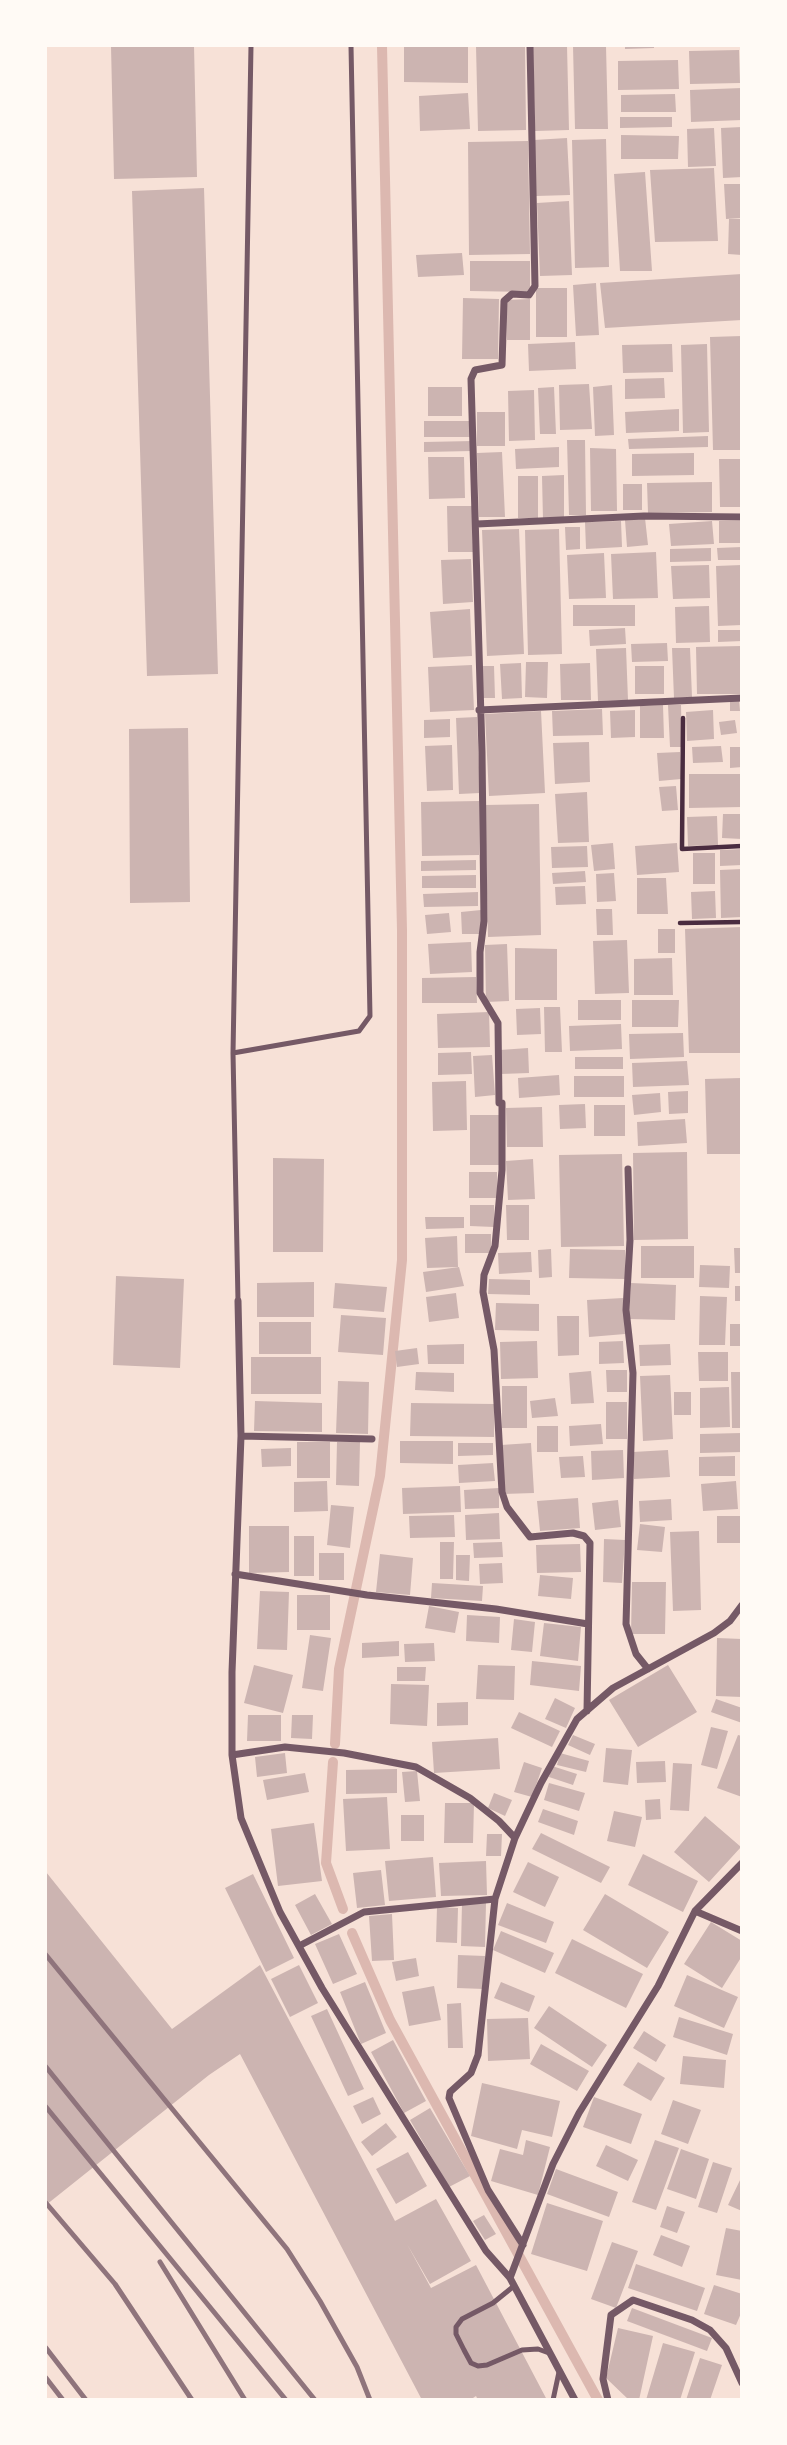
<!DOCTYPE html>
<html>
<head>
<meta charset="utf-8">
<style>
	body { margin:0 }
	#map { position:relative; width:787px; height:2445px; overflow:hidden; background:#f7e1d7; font-family:"Exo 2",sans-serif }
	canvas { display:block }
	.frame { position:absolute; inset:0; border:47px solid #fffaf5; pointer-events:none }
</style>
</head>
<body>
<div id="map">
<canvas width="787" height="2445"></canvas>
<div class="frame"></div>
</div>
<script>
const context = document.querySelector('canvas').getContext('2d');
context.lineJoin = 'round';
const toPath = rows => new Path2D(rows.map(r => 'M' + r).join(''));
function stroke(path, color, width, dash) { context.strokeStyle = color; context.lineWidth = width; context.lineCap = dash ? 'butt' : 'round'; context.setLineDash(dash || []); context.stroke(path); }
function fillPath(path, color) { context.fillStyle = color; context.fill(path, 'evenodd'); }
stroke(toPath([
	[335,1744,339,1669,380,1476,402,1260,402,930,382,46],
	[333,1762,326,1863,343,1909],
	[352,1933,390,2020,598,2400]
]), '#dcb8b0', 10);
fillPath(toPath([
	[111,46,194,46,197,177,114,179],
	[404,46,468,46,468,83,404,82],
	[476,46,525,46,526,130,478,131],
	[533,46,567,46,569,130,535,131],
	[573,46,606,46,608,129,575,129],
	[625,46,654,46,654,48,625,49],
	[739,50,740,83,690,84,689,51],
	[678,60,679,89,618,90,618,61],
	[742,88,742,120,691,122,690,90],
	[468,93,470,129,420,131,419,96],
	[675,94,676,112,621,112,621,95],
	[620,117,672,117,672,127,620,128],
	[742,127,742,177,723,178,721,128],
	[714,128,716,166,688,167,687,129],
	[621,135,679,136,678,159,621,159],
	[567,138,570,195,536,196,534,140],
	[606,139,609,267,575,268,572,140],
	[528,141,530,254,469,255,468,142],
	[714,168,718,241,655,242,650,170],
	[645,172,652,271,620,271,614,174],
	[724,184,742,184,742,218,726,219],
	[204,188,218,674,147,676,132,191],
	[569,201,572,275,540,276,537,203],
	[729,219,742,219,742,255,728,254],
	[462,253,464,275,418,277,416,255],
	[470,261,530,261,530,292,470,291],
	[742,274,742,320,605,328,600,283],
	[596,283,599,335,576,336,573,285],
	[536,288,567,288,567,337,536,337],
	[463,298,499,299,498,359,462,359],
	[530,299,530,340,507,340,506,300],
	[742,336,742,450,713,450,710,337],
	[575,342,576,369,529,371,528,344],
	[672,344,673,372,623,373,622,345],
	[707,344,709,432,683,433,681,345],
	[664,378,665,398,625,399,625,379],
	[589,384,592,429,560,430,559,385],
	[612,385,614,435,595,436,593,387],
	[428,387,462,387,462,416,428,416],
	[554,387,556,434,540,434,538,388],
	[534,390,535,440,509,441,508,391],
	[679,409,679,431,626,433,625,412],
	[477,412,505,412,505,446,477,446],
	[424,421,470,421,470,437,424,437],
	[708,436,708,447,629,449,628,439],
	[567,440,585,440,586,515,569,515],
	[473,441,472,451,424,452,424,442],
	[559,447,559,467,516,469,515,449],
	[590,448,616,449,617,511,591,511],
	[502,452,505,517,479,517,477,453],
	[694,453,694,475,632,476,632,454],
	[428,457,464,457,465,498,429,499],
	[719,459,742,459,742,507,720,507],
	[564,475,564,519,543,520,542,476],
	[518,476,538,476,538,518,518,518],
	[712,482,712,512,648,513,647,483],
	[623,484,642,484,642,510,623,510],
	[447,506,472,506,473,552,448,552],
	[645,518,648,545,627,547,625,520],
	[621,521,622,547,586,549,585,522],
	[712,521,714,544,671,546,669,524],
	[719,521,742,521,742,543,719,543],
	[565,527,580,527,580,549,566,550],
	[519,529,524,654,487,656,482,530],
	[559,529,562,654,528,655,525,530],
	[742,547,742,560,718,560,717,548],
	[711,548,711,561,670,562,670,549],
	[656,552,658,598,613,599,611,554],
	[604,553,606,598,569,599,567,555],
	[471,559,473,602,443,604,441,560],
	[709,565,710,598,673,599,671,566],
	[742,565,742,625,718,626,716,566],
	[573,605,635,605,635,626,573,626],
	[709,606,710,642,676,643,675,607],
	[470,609,472,656,433,658,430,612],
	[625,628,626,644,590,646,589,630],
	[718,630,742,630,742,641,718,642],
	[667,643,668,661,632,662,631,644],
	[742,646,742,694,697,694,696,647],
	[626,648,628,700,598,701,596,649],
	[672,648,690,648,692,697,674,698],
	[526,662,548,662,547,698,525,697],
	[521,663,522,698,502,699,500,664],
	[590,663,591,700,561,700,560,664],
	[472,665,474,710,430,712,428,667],
	[481,666,494,666,495,698,482,698],
	[635,666,664,666,664,694,635,694],
	[730,700,739,700,740,711,730,711],
	[663,705,664,738,640,738,640,706],
	[668,705,681,705,682,747,670,747],
	[602,709,603,735,553,736,552,711],
	[635,710,635,737,611,738,610,711],
	[713,710,714,739,687,741,686,712],
	[541,711,545,793,489,796,485,714],
	[477,717,480,793,459,794,456,718],
	[450,719,450,737,424,738,424,720],
	[735,720,737,733,721,735,719,722],
	[188,728,190,902,130,903,129,729],
	[589,742,590,782,555,784,553,743],
	[452,745,453,790,427,791,425,746],
	[721,746,723,762,693,763,692,747],
	[730,747,742,747,742,767,730,768],
	[680,752,681,779,659,781,657,753],
	[689,774,742,774,742,807,689,808],
	[676,786,678,810,662,811,659,787],
	[587,792,589,842,558,843,555,794],
	[479,801,479,855,422,856,421,802],
	[539,804,541,935,488,937,485,805],
	[723,814,742,814,742,839,722,838],
	[717,816,718,845,688,846,687,817],
	[613,843,615,869,594,871,591,845],
	[677,843,679,872,637,875,635,846],
	[587,846,588,867,552,868,551,847],
	[742,849,742,865,720,866,720,850],
	[693,853,715,853,715,884,693,884],
	[476,860,476,870,421,871,421,861],
	[742,869,742,917,721,918,720,870],
	[585,871,586,882,553,884,552,873],
	[614,873,616,901,597,902,596,874],
	[476,875,476,888,422,888,422,876],
	[637,878,666,878,668,914,637,914],
	[585,886,586,904,556,905,555,887],
	[715,891,716,918,692,919,691,892],
	[478,892,478,906,424,907,423,894],
	[596,909,612,909,613,935,597,935],
	[481,910,482,934,462,934,461,912],
	[449,913,451,932,427,934,425,915],
	[742,927,742,1053,689,1053,685,929],
	[658,929,675,929,675,953,658,953],
	[627,940,629,993,595,994,593,941],
	[471,942,472,972,430,974,428,944],
	[507,944,509,1001,486,1002,485,945],
	[515,948,557,949,557,1000,515,1000],
	[672,958,673,995,634,995,634,959],
	[476,977,477,1003,422,1003,422,978],
	[578,1000,621,1000,621,1020,578,1020],
	[632,1000,679,1000,678,1027,632,1027],
	[544,1007,560,1007,562,1052,545,1052],
	[540,1008,541,1034,517,1035,516,1009],
	[489,1012,490,1047,438,1048,437,1014],
	[621,1024,622,1049,570,1051,569,1026],
	[683,1033,684,1057,630,1059,629,1034],
	[528,1048,529,1073,501,1074,500,1050],
	[471,1052,472,1074,438,1075,438,1053],
	[492,1055,495,1095,475,1097,473,1056],
	[575,1057,623,1057,623,1069,575,1069],
	[687,1061,689,1085,633,1087,632,1063],
	[559,1075,560,1095,519,1098,518,1078],
	[574,1076,624,1076,624,1097,574,1097],
	[742,1078,742,1154,707,1154,705,1079],
	[466,1081,467,1130,433,1131,432,1082],
	[688,1091,688,1113,669,1114,668,1092],
	[660,1093,661,1112,634,1115,632,1095],
	[585,1104,586,1128,560,1129,559,1105],
	[594,1105,625,1105,625,1136,594,1136],
	[542,1107,543,1147,507,1147,506,1108],
	[470,1115,499,1115,500,1165,470,1165],
	[685,1119,687,1143,638,1146,637,1122],
	[687,1152,688,1239,634,1240,633,1153],
	[622,1154,624,1246,561,1247,559,1155],
	[273,1158,324,1159,323,1252,273,1252],
	[533,1159,535,1199,508,1200,506,1161],
	[469,1172,497,1172,497,1198,469,1198],
	[470,1205,494,1205,494,1227,470,1226],
	[506,1205,529,1205,529,1240,507,1240],
	[425,1217,464,1217,464,1228,426,1229],
	[465,1234,491,1234,491,1253,465,1253],
	[457,1236,458,1267,427,1268,425,1238],
	[641,1246,694,1246,694,1278,641,1278],
	[734,1248,742,1248,742,1273,735,1273],
	[551,1249,552,1277,539,1278,538,1250],
	[570,1249,625,1250,625,1279,569,1278],
	[531,1252,532,1272,499,1274,498,1253],
	[700,1265,730,1266,729,1288,699,1287],
	[459,1267,464,1286,426,1292,423,1272],
	[116,1276,184,1279,180,1368,113,1365],
	[489,1279,530,1280,530,1295,488,1294],
	[314,1282,314,1317,257,1317,257,1283],
	[335,1283,387,1287,384,1312,333,1308],
	[631,1283,676,1285,675,1320,629,1319],
	[735,1286,742,1286,742,1301,735,1301],
	[456,1293,459,1318,429,1322,426,1297],
	[700,1296,727,1297,725,1345,699,1345],
	[623,1298,625,1334,589,1337,587,1300],
	[496,1303,539,1304,539,1331,495,1330],
	[341,1315,386,1318,383,1355,338,1352],
	[557,1316,579,1316,579,1355,558,1356],
	[259,1322,311,1322,311,1354,259,1354],
	[730,1324,742,1324,742,1346,730,1346],
	[537,1341,538,1378,501,1379,500,1342],
	[623,1341,624,1363,599,1364,599,1342],
	[464,1344,464,1364,428,1364,427,1345],
	[670,1344,671,1365,640,1366,639,1345],
	[417,1348,419,1364,397,1367,395,1351],
	[698,1352,728,1352,728,1381,699,1381],
	[251,1357,321,1357,321,1394,251,1394],
	[606,1370,627,1370,627,1392,607,1392],
	[591,1371,594,1403,571,1404,569,1373],
	[416,1372,454,1373,454,1392,415,1390],
	[731,1372,742,1372,742,1428,732,1428],
	[670,1375,673,1439,643,1441,640,1376],
	[338,1381,369,1382,368,1434,336,1433],
	[502,1386,527,1386,527,1428,502,1428],
	[729,1387,730,1427,700,1428,700,1388],
	[674,1392,691,1392,691,1415,674,1415],
	[555,1398,558,1416,532,1418,530,1401],
	[255,1401,322,1403,322,1432,254,1431],
	[606,1402,627,1402,627,1439,606,1439],
	[411,1403,494,1404,494,1437,410,1436],
	[601,1424,603,1444,570,1446,569,1426],
	[537,1426,558,1426,558,1452,537,1452],
	[742,1433,742,1452,700,1453,700,1434],
	[400,1441,453,1441,453,1464,400,1463],
	[297,1442,330,1442,330,1478,297,1478],
	[337,1442,360,1442,359,1486,336,1485],
	[458,1443,493,1443,493,1455,458,1456],
	[531,1443,534,1493,503,1494,501,1445],
	[291,1448,291,1466,262,1467,261,1449],
	[623,1450,624,1478,592,1480,591,1451],
	[668,1450,670,1477,634,1479,633,1452],
	[583,1456,585,1477,561,1478,559,1457],
	[735,1456,735,1476,699,1476,699,1457],
	[493,1463,495,1481,459,1483,458,1465],
	[327,1481,328,1511,294,1512,294,1482],
	[736,1481,738,1509,703,1511,701,1484],
	[460,1486,461,1512,403,1514,402,1488],
	[499,1488,499,1508,465,1509,464,1490],
	[578,1498,580,1528,540,1531,537,1501],
	[671,1499,672,1520,640,1522,639,1501],
	[618,1500,621,1527,595,1530,592,1503],
	[331,1505,354,1507,350,1548,327,1545],
	[499,1513,500,1539,466,1540,465,1515],
	[454,1515,455,1537,410,1538,409,1516],
	[717,1516,742,1516,742,1543,717,1543],
	[640,1524,665,1527,662,1552,637,1550],
	[249,1526,289,1526,289,1572,249,1573],
	[699,1531,701,1610,673,1611,670,1532],
	[294,1536,314,1536,314,1576,294,1576],
	[604,1539,625,1540,622,1583,603,1582],
	[440,1542,454,1542,453,1579,440,1579],
	[502,1542,503,1557,474,1558,473,1543],
	[580,1544,581,1572,537,1573,536,1545],
	[319,1553,344,1553,344,1580,319,1580],
	[380,1554,413,1558,410,1595,376,1592],
	[456,1555,470,1555,469,1581,456,1580],
	[502,1563,503,1583,480,1584,479,1564],
	[540,1575,573,1578,571,1599,538,1596],
	[632,1582,666,1582,665,1634,631,1634],
	[432,1583,483,1586,482,1601,431,1598],
	[260,1591,289,1592,287,1650,257,1649],
	[297,1595,330,1595,330,1630,297,1630],
	[429,1606,459,1612,455,1633,425,1628],
	[467,1615,500,1617,499,1643,466,1641],
	[514,1619,535,1622,532,1652,511,1650],
	[544,1623,581,1627,578,1661,540,1656],
	[310,1635,331,1638,323,1691,302,1688],
	[717,1638,742,1639,742,1697,716,1696],
	[399,1641,399,1656,362,1658,362,1643],
	[434,1643,435,1661,405,1662,404,1644],
	[532,1661,581,1666,579,1691,530,1685],
	[254,1665,293,1675,283,1713,244,1703],
	[478,1665,515,1666,514,1700,476,1699],
	[668,1665,697,1712,638,1747,609,1700],
	[397,1667,426,1667,425,1681,397,1681],
	[391,1684,429,1685,427,1726,390,1724],
	[555,1698,575,1708,566,1728,545,1719],
	[716,1699,742,1708,742,1723,711,1712],
	[468,1702,468,1725,437,1726,437,1703],
	[519,1712,560,1731,552,1747,511,1728],
	[248,1715,281,1715,281,1741,247,1741],
	[292,1715,313,1715,312,1739,291,1738],
	[711,1727,728,1731,717,1769,701,1765],
	[573,1735,595,1744,590,1755,568,1745],
	[738,1735,742,1736,742,1797,717,1788],
	[498,1738,500,1769,434,1773,432,1742],
	[606,1748,632,1750,628,1785,603,1782],
	[285,1753,287,1773,257,1777,255,1757],
	[560,1753,589,1761,586,1772,557,1765],
	[665,1761,666,1782,637,1783,636,1762],
	[524,1762,542,1768,532,1797,514,1792],
	[673,1763,692,1764,689,1811,670,1810],
	[552,1766,577,1774,573,1785,549,1777],
	[397,1769,397,1793,346,1794,346,1770],
	[417,1771,420,1801,405,1802,402,1772],
	[305,1773,309,1792,267,1800,263,1780],
	[549,1783,585,1793,579,1811,544,1800],
	[494,1793,512,1800,505,1816,488,1808],
	[387,1797,390,1849,346,1851,343,1799],
	[660,1799,661,1819,646,1820,645,1800],
	[445,1803,474,1803,473,1843,444,1843],
	[543,1809,578,1821,574,1835,538,1822],
	[614,1811,642,1817,635,1847,607,1841],
	[401,1815,424,1815,424,1841,401,1841],
	[705,1816,741,1847,709,1882,674,1852],
	[314,1823,322,1881,278,1886,271,1829],
	[541,1833,610,1867,601,1883,532,1849],
	[487,1834,502,1834,501,1856,486,1856],
	[643,1854,698,1881,683,1912,628,1885],
	[433,1857,436,1897,389,1901,385,1861],
	[486,1861,487,1895,441,1896,439,1863],
	[528,1862,559,1877,545,1907,513,1892],
	[381,1870,385,1905,357,1908,353,1873],
	[46,1872,172,2029,260,1965,395,2221,436,2199,471,2261,430,2284,407,2244,431,2288,476,2265,547,2400,478,2400,476,2396,470,2400,422,2400,240,2054,209,2075,46,2205],
	[253,1874,294,1958,266,1972,225,1888],
	[315,1894,332,1924,311,1935,295,1905],
	[605,1894,669,1932,647,1968,583,1930],
	[462,1903,486,1903,485,1947,461,1946],
	[507,1903,554,1922,546,1943,498,1925],
	[437,1907,458,1908,457,1943,436,1942],
	[392,1914,394,1960,372,1961,369,1916],
	[711,1922,742,1941,742,1956,722,1988,684,1964],
	[501,1931,554,1953,545,1973,493,1950],
	[339,1934,357,1974,333,1984,315,1944],
	[572,1939,643,1974,626,2008,555,1973],
	[458,1955,485,1956,484,1989,457,1988],
	[416,1958,419,1976,396,1981,392,1962],
	[299,1965,318,2003,290,2017,271,1979],
	[687,1975,738,1997,724,2028,674,2006],
	[365,1982,386,2033,361,2044,340,1992],
	[501,1982,535,1996,529,2012,494,1998],
	[434,1986,441,2020,409,2026,402,1992],
	[461,2003,463,2048,448,2048,447,2004],
	[549,2006,607,2045,592,2067,534,2028],
	[327,2009,364,2089,348,2096,311,2016],
	[679,2017,733,2034,727,2055,673,2037],
	[528,2018,530,2059,488,2061,487,2019],
	[644,2031,666,2045,656,2062,633,2048],
	[393,2040,426,2101,404,2113,371,2052],
	[541,2044,589,2071,577,2091,530,2064],
	[683,2056,726,2060,724,2088,680,2084],
	[638,2062,665,2078,651,2101,623,2085],
	[482,2083,560,2101,552,2137,522,2130,517,2149,471,2136],
	[373,2097,381,2114,362,2124,353,2106],
	[594,2097,642,2114,631,2144,583,2127],
	[673,2100,701,2110,688,2144,661,2134],
	[430,2108,470,2176,449,2187,410,2120],
	[386,2123,397,2137,372,2156,361,2142],
	[526,2140,550,2147,538,2195,491,2181,500,2149,523,2155],
	[655,2140,679,2148,656,2210,632,2202],
	[606,2145,638,2160,628,2181,596,2166],
	[681,2149,709,2159,696,2199,667,2189],
	[408,2152,427,2186,396,2204,376,2169],
	[713,2162,732,2168,717,2213,698,2207],
	[556,2169,618,2192,609,2217,547,2194],
	[742,2176,742,2211,728,2205],
	[547,2203,603,2221,587,2271,531,2254],
	[667,2206,685,2212,677,2233,660,2227],
	[484,2215,496,2234,485,2240,473,2221],
	[726,2228,742,2231,742,2280,716,2275],
	[661,2235,690,2246,682,2267,653,2255],
	[612,2242,638,2251,616,2308,591,2299],
	[636,2264,705,2288,697,2311,628,2288],
	[714,2285,742,2294,742,2311,736,2325,704,2314],
	[632,2308,712,2338,707,2351,627,2321],
	[618,2328,653,2336,639,2400,629,2400,606,2378],
	[663,2343,695,2352,680,2400,646,2400],
	[700,2358,722,2365,710,2400,686,2400]
]), '#ccb4b1');
stroke(toPath([
	[683,718,682,849,742,846],
	[680,923,742,922]
]), '#4a2c40', 4.5);
stroke(toPath([
	[233,1053,359,1031,370,1016,351,46],
	[238,1301,233,1053,251,46],
	[514,2286,493,2303,462,2319,456,2327,456,2334,464,2350,471,2363,478,2366,487,2365,522,2350,538,2349,549,2353],
	[553,2400,559,2372]
]), '#755966', 5);
stroke(toPath([
	[530,46,535,286,529,295,512,294,504,301,502,365,475,370,471,379,482,752,484,921,480,952,480,993,498,1023,499,1103,502,1103,502,1170,495,1246,484,1275,483,1292,494,1350,502,1492,507,1507,530,1537,573,1533,584,1536,590,1543,587,1711],
	[477,524,644,516,742,517],
	[479,710,742,698],
	[628,1169,630,1240,626,1310,633,1373,626,1624,636,1654,648,1669],
	[238,1301,241,1436,232,1672,232,1755,241,1818,280,1912,322,1988,486,2251,510,2278,575,2400],
	[241,1436,372,1439],
	[235,1574,367,1595,496,1609,588,1624],
	[232,1755,285,1747,344,1753,416,1767,470,1798,499,1821,515,1838],
	[695,1911,742,1931],
	[299,1946,364,1912,495,1899],
	[523,2245,488,2190,449,2098,450,2092,471,2073,478,2055,495,1899,515,1838,541,1783,577,1719,613,1688,714,1633,730,1621,742,1605],
	[510,2278,553,2164,579,2113,658,1986,695,1911,742,1863],
	[608,2400,603,2379,611,2315,633,2300,692,2320,710,2330,726,2348,742,2383]
]), '#755966', 7);
stroke(toPath([
	[46,1955,287,2249,320,2301,357,2367,370,2400],
	[46,2067,315,2400],
	[46,2107,286,2400],
	[46,2203,115,2284,192,2400],
	[160,2262,245,2400],
	[46,2348,86,2400],
	[46,2378,63,2400]
]), '#8f747c', 5);
</script>
</body>
</html>
